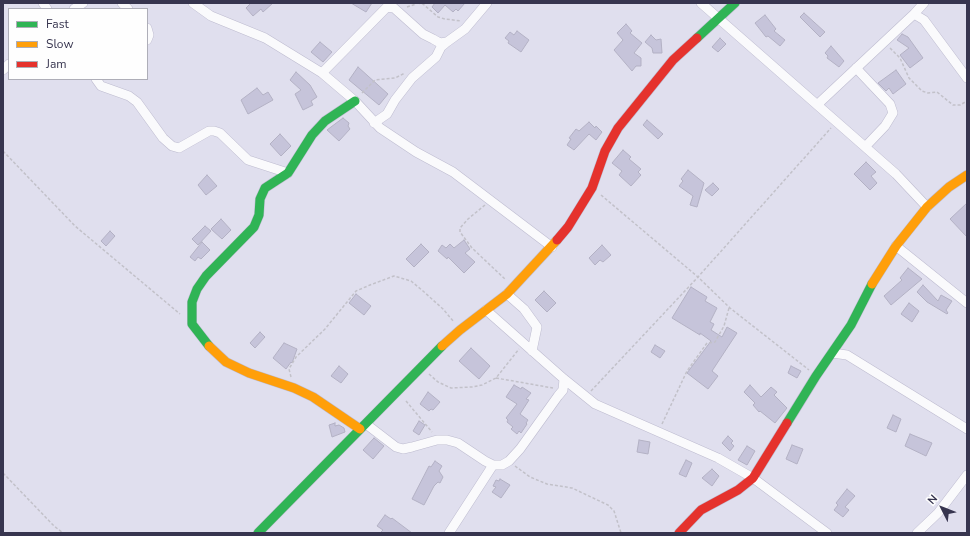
<!DOCTYPE html>
<html>
<head>
<meta charset="utf-8">
<style>
	body { margin:0 }
	#map { position:relative; width:970px; height:536px; overflow:hidden; background:#e0dfee; font-family:"Nunito Sans",sans-serif }
	canvas { display:block }
	.frame { position:absolute; inset:0; border:4px solid #37354f; pointer-events:none }
	.legend { position:absolute; left:8px; top:8px; width:140px; height:72px; box-sizing:border-box; background:#fefefe; border:1px solid #aeaeb8; margin:0; padding:5px 7px; list-style:none; font-size:12px; color:#37354f }
	.legend li { display:flex; align-items:center; gap:8px; height:20px }
	.legend b { width:20px; border:1px solid #aeaeb8 }
	.north { position:absolute; left:922px; top:488px; width:40px; height:40px; -webkit-text-stroke:3px #fefefe; paint-order:stroke; rotate:312deg; font-size:11px; font-weight:700; line-height:16px; text-align:center; color:#37354f }
	.north::after { content:''; display:block; margin:auto; width:14px; height:18px; background:#37354f; clip-path:polygon(50% 0,100% 100%,50% 72%,0 100%) }
</style>
</head>
<body>
<div id="map">
<canvas width="970" height="536"></canvas>
<div class="frame"></div>
<ul class="legend">
<li><b style="height:5px;background:#30b455"></b>Fast</li>
<li><b style="height:5px;background:#ff9f0a"></b>Slow</li>
<li><b style="height:5px;background:#e5322d"></b>Jam</li>
</ul>
<div class="north">N</div>
</div>
<script>
const context = document.querySelector('canvas').getContext('2d');
context.lineJoin = 'round';
function fillPath(path, color) { context.fillStyle = color; context.fill(path, 'evenodd'); }
const toPath = rows => new Path2D(rows.map(r => 'M' + r).join(''));
function stroke(path, color, width, dash) { context.strokeStyle = color; context.lineWidth = width; context.lineCap = dash ? 'butt' : 'round'; context.setLineDash(dash || []); context.stroke(path); }
const building = toPath([
	[251,3,273,3,263,12,261,9,253,16,246,8,251,3],
	[351,3,372,3,366,12,351,3],
	[435,3,465,3,458,11,456,9,453,12,445,5,438,13,432,7,435,3],
	[804,13,825,32,820,37,800,17,804,13],
	[765,15,776,29,774,31,785,40,780,46,768,36,766,37,755,23,765,15],
	[626,24,632,31,630,33,642,43,634,53,641,58,641,66,636,66,632,71,614,50,623,40,617,33,626,24],
	[517,31,529,40,521,52,508,43,509,41,505,38,510,32,514,35,517,31],
	[902,34,908,37,923,58,910,68,900,55,909,48,897,40,902,34],
	[651,35,656,40,661,39,662,53,653,53,652,48,645,42,651,35],
	[720,38,726,44,718,52,712,47,720,38],
	[320,42,332,52,323,62,311,52,320,42],
	[831,46,844,61,839,67,827,58,828,56,825,53,831,46],
	[358,67,388,94,379,105,349,80,358,67],
	[896,70,906,84,893,94,889,88,886,91,878,83,896,70],
	[296,72,310,85,317,97,311,101,313,105,303,110,295,94,301,90,290,80,296,72],
	[257,88,263,95,268,92,273,100,248,114,241,100,257,88],
	[343,118,349,123,348,126,350,129,339,141,327,130,343,118],
	[647,120,663,134,658,139,643,125,647,120],
	[589,122,595,128,596,126,602,132,596,140,589,134,574,150,567,145,571,139,569,138,576,129,579,131,589,122],
	[280,134,291,146,281,156,270,144,280,134],
	[623,150,631,157,629,159,641,169,638,172,641,175,631,186,619,175,622,171,612,163,623,150],
	[866,162,876,172,871,176,877,183,870,190,854,174,866,162],
	[688,170,704,183,697,207,690,205,693,196,679,186,683,181,681,179,688,170],
	[207,175,217,186,206,195,198,185,207,175],
	[713,183,719,189,712,196,705,190,713,183],
	[967,203,967,237,950,219,967,203],
	[221,219,231,230,222,239,211,229,221,219],
	[205,226,211,231,198,245,192,239,205,226],
	[110,231,115,236,106,246,101,241,110,231],
	[464,240,470,249,465,253,475,262,464,273,448,257,447,259,438,251,442,245,446,248,450,244,454,248,464,240],
	[202,242,210,250,201,259,198,257,195,261,190,257,202,242],
	[421,244,429,252,414,267,406,259,421,244],
	[602,245,611,255,603,262,600,260,595,265,589,258,602,245],
	[908,268,922,279,891,305,884,296,902,280,900,278,908,268],
	[923,285,938,301,941,295,952,301,946,310,948,313,947,314,927,302,917,292,923,285],
	[691,287,707,297,705,301,717,308,710,322,714,324,711,330,722,337,727,327,737,333,712,371,718,376,708,389,687,373,711,341,700,333,700,335,672,318,691,287],
	[544,291,556,303,547,312,535,300,544,291],
	[356,294,371,306,364,315,349,303,356,294],
	[909,303,919,311,912,322,901,314,909,303],
	[260,332,265,337,255,348,250,343,260,332],
	[284,343,297,349,292,363,291,362,286,369,273,358,284,343],
	[655,345,665,351,660,358,651,352,655,345],
	[471,348,490,366,479,379,459,361,471,348],
	[339,366,348,374,341,383,331,376,339,366],
	[791,366,801,371,797,378,788,373,791,366],
	[514,385,521,389,522,387,531,393,526,399,529,400,520,414,528,420,526,423,527,424,521,433,519,431,517,434,511,429,513,427,507,422,508,420,506,418,517,404,506,397,514,385],
	[750,385,761,397,771,387,777,392,774,395,787,408,775,423,760,411,759,412,753,405,755,403,744,392,750,385],
	[428,392,440,402,433,410,431,409,429,411,420,404,428,392],
	[893,415,901,419,896,432,887,428,893,415],
	[419,421,425,425,419,435,413,431,419,421],
	[335,423,335,426,339,425,344,428,345,432,332,437,329,425,335,423],
	[910,434,932,443,926,456,905,446,910,434],
	[728,436,733,441,731,443,734,446,730,451,722,443,728,436],
	[374,438,384,446,373,459,363,450,374,438],
	[639,440,650,442,648,454,637,452,639,440],
	[792,445,803,449,797,464,786,459,792,445],
	[747,446,755,451,747,465,738,460,747,446],
	[686,460,692,463,686,477,679,474,686,460],
	[435,461,442,466,439,471,443,477,440,483,438,482,434,486,424,505,412,499,429,466,431,467,435,461],
	[712,469,719,476,712,486,702,478,712,469],
	[500,479,510,485,501,498,492,492,496,487,493,486,496,480,499,481,500,479],
	[847,489,855,496,845,507,849,510,843,517,834,510,838,505,836,503,847,489],
	[385,515,391,519,392,518,412,533,380,533,383,530,377,526,385,515]
]);
fillPath(building, '#c6c4da');
stroke(building, '#b3b1c4', 1);
const street = toPath([
	[43,3,47,9],
	[122,3,128,9],
	[193,3,211,16,265,38,322,73,355,101,380,128,416,152,453,172,552,247],
	[701,3,896,174,927,207],
	[74,9,83,3],
	[914,14,924,3],
	[147,28,149,35,147,40],
	[856,68,890,104,893,113,885,126,865,147],
	[3,70,9,64],
	[322,73,387,7,394,8,423,34,433,39,440,43,447,42],
	[96,79,101,86,129,96,137,102,163,138,172,146,179,148,209,131,214,131,220,133,248,160,288,173],
	[818,104,914,14,924,20,967,78],
	[374,123,387,114,395,100,412,78,436,57,441,47,447,42,465,29,487,3],
	[896,246,967,303],
	[507,294,524,309,537,327,532,351],
	[486,310,564,379,595,404,718,458,753,478,827,533],
	[832,353,847,355,967,429],
	[366,424,396,447,403,449,412,447,437,440,447,440,458,443,485,461,493,465,502,465,509,461,520,449,558,396,563,390,564,379],
	[449,533,493,465],
	[917,533,938,513,967,475]
]);
const fast = toPath([
	[697,38,735,3],
	[209,346,192,324,192,302,197,289,206,276,254,227,259,215,260,199,265,188,288,173,312,135,325,121,355,101],
	[787,423,816,376,851,325,872,284],
	[258,533,442,346]
]);
const slow = toPath([
	[872,284,896,246,927,207,949,187,967,175],
	[209,346,226,362,249,373,294,388,313,397,360,429],
	[442,346,460,330,507,294,557,240]
]);
const jam = toPath([
	[557,240,568,227,592,188,605,151,618,128,673,60,697,38],
	[679,533,701,510,738,490,753,478,787,423]
]);
stroke(street, '#bdbbcf', 10);
stroke(fast, '#bdbbcf', 10);
stroke(slow, '#bdbbcf', 10);
stroke(jam, '#bdbbcf', 10);
stroke(toPath([
	[417,3,423,4,438,17,445,19,461,21],
	[407,7,416,4],
	[890,48,900,58,909,78,922,91,928,93,937,92,953,105,960,105,967,101],
	[362,93,375,80,395,78,405,73],
	[3,151,75,226,180,314],
	[601,195,698,277,730,308,809,370],
	[485,205,468,219,460,228,460,232,472,248,506,280],
	[429,374,438,382,451,388,472,387,482,385,496,378,519,349],
	[291,377,289,369,296,357,325,329,356,291,370,285,394,276,411,281,423,291,443,309,454,322],
	[496,378,553,388],
	[591,391,698,277,831,128],
	[406,401,432,432],
	[662,424,687,371,707,343,715,342,724,326,729,308],
	[515,466,530,477,547,484,572,488,608,505,614,511,621,533],
	[3,473,54,526,63,533]
]), '#c2c1c9', 1.5, [3, 2]);
stroke(street, '#fafafc', 9);
stroke(fast, '#30b455', 9);
stroke(slow, '#ff9f0a', 9);
stroke(jam, '#e5322d', 9);
</script>
</body>
</html>
